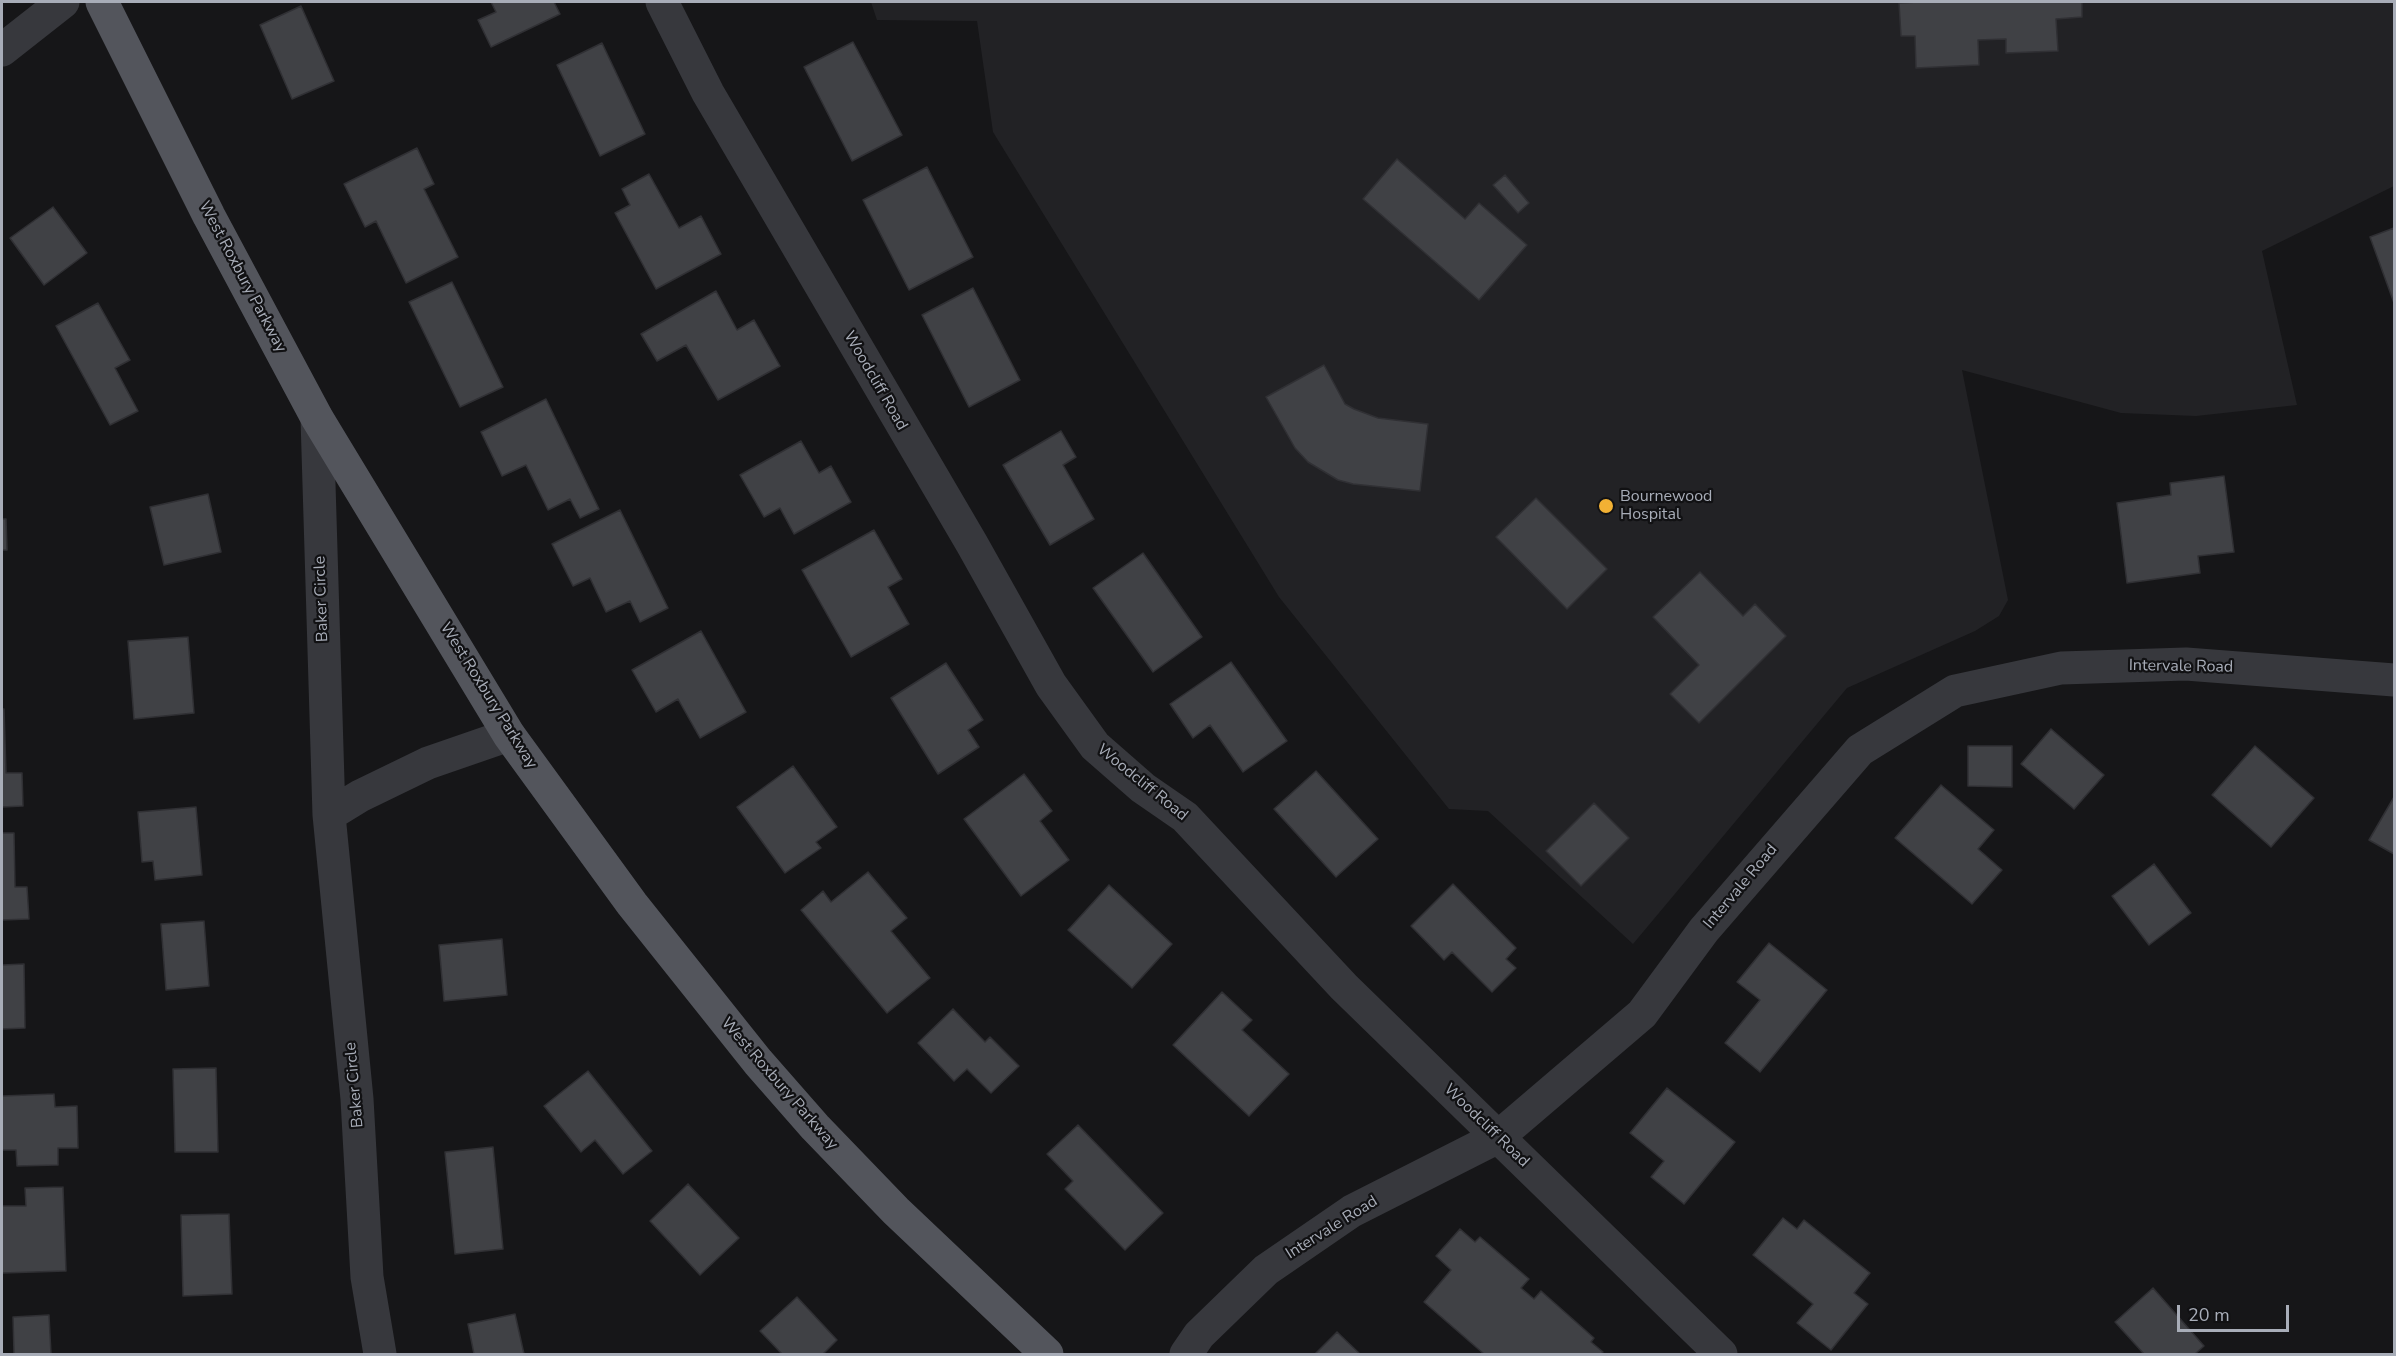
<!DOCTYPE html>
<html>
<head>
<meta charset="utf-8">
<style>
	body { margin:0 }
	#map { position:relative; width:2396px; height:1356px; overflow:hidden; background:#161618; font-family:"Nunito Sans",sans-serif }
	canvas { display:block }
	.frame { position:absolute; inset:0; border:3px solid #a8adb8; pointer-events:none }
	.scale { position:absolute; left:2177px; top:1305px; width:112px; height:27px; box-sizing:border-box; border:3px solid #a8adb8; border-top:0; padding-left:8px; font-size:18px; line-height:21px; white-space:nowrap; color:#a8adb8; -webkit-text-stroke:4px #111113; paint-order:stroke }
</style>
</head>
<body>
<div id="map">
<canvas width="2396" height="1356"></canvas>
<div class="frame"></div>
<div class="scale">20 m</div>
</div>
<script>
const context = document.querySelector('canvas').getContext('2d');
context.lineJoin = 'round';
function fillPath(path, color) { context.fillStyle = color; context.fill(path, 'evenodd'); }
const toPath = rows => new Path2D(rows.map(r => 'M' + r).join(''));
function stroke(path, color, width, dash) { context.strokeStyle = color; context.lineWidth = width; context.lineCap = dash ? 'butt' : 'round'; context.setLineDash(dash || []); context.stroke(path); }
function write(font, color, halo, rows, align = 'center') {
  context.font = font + ' "Nunito Sans",sans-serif'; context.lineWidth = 4.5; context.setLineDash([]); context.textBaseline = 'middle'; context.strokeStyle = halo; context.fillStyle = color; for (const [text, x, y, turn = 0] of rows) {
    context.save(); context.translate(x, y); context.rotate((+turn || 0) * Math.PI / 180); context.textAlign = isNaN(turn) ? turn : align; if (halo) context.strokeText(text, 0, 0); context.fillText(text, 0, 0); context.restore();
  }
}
fillPath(toPath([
	[871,2,2394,2,2394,186,2262,251,2297,405,2196,416,2121,413,1962,370,2008,600,1999,616,1975,631,1847,688,1633,944,1488,811,1449,809,1279,597,993,132,977,21,877,20]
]), '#222225');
const building = toPath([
	[491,2,554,2,560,14,491,47,478,20,496,12,491,2],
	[1919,2,2082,2,2082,17,2056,19,2058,51,2006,53,2006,39,1978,40,1979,65,1916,68,1915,36,1901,36,1899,3,1919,2],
	[301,6,334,81,292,99,260,25,301,6],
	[853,42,902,135,852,161,804,67,853,42],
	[602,43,645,134,600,156,557,65,602,43],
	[417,148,434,184,424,189,458,257,406,283,376,221,365,227,344,184,417,148],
	[1397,159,1465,219,1479,203,1527,245,1479,300,1363,199,1397,159],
	[927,167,973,257,909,290,863,200,927,167],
	[649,174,679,228,701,216,721,254,656,289,615,213,630,205,622,189,649,174],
	[1505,175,1529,203,1518,213,1493,185,1505,175],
	[53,207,87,253,44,285,10,238,53,207],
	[2394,228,2394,303,2370,237,2394,228],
	[452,282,503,387,460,407,409,302,452,282],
	[973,288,1020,380,969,407,922,315,973,288],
	[716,291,737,330,754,320,780,366,718,400,686,345,657,361,641,334,716,291],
	[98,303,130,360,115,368,138,411,110,425,56,326,98,303],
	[1324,365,1345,404,1354,409,1378,418,1428,424,1420,491,1353,484,1338,480,1308,462,1295,448,1266,397,1324,365],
	[546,399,599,509,580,518,570,499,548,510,526,465,502,476,481,432,546,399],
	[1061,431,1076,457,1063,465,1094,519,1050,545,1003,465,1061,431],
	[801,441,819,473,831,466,851,502,794,534,780,508,764,517,740,475,801,441],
	[2224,476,2234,552,2198,556,2200,573,2127,583,2117,503,2171,495,2170,483,2224,476],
	[208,494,221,552,164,565,150,507,208,494],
	[1536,498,1607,569,1567,609,1496,537,1536,498],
	[620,510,668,608,640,622,630,601,606,612,590,578,573,586,552,544,620,510],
	[2,519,6,519,7,550,2,550,2,519],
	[874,530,902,579,888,587,909,624,851,657,802,570,874,530],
	[1143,553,1202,637,1153,672,1093,588,1143,553],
	[1700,572,1743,616,1755,604,1786,636,1699,723,1670,694,1699,665,1653,617,1700,572],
	[701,631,746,712,700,738,678,699,656,712,632,670,701,631],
	[188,637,194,713,134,719,128,641,188,637],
	[1231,662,1287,741,1243,772,1210,725,1193,738,1170,704,1231,662],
	[946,663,983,720,968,730,979,747,938,774,891,698,946,663],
	[2,709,4,709,6,773,22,773,23,806,2,807,2,709],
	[2051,729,2104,775,2074,809,2021,764,2051,729],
	[1968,746,2012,746,2012,787,1968,786,1968,746],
	[2255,746,2314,798,2271,847,2212,795,2255,746],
	[793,766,837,827,816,842,821,848,785,873,737,807,793,766],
	[1316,771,1378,839,1336,877,1274,809,1316,771],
	[1024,774,1052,811,1040,821,1069,860,1021,896,964,819,1024,774],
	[1941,785,1994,830,1978,849,2002,870,1972,904,1895,838,1941,785],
	[2394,797,2394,854,2369,840,2394,797],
	[1594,803,1629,838,1581,886,1546,851,1594,803],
	[196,807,202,875,155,880,153,861,142,862,138,812,196,807],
	[2,833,14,833,15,887,27,887,29,919,2,920,2,833],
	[2154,864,2191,913,2149,945,2112,896,2154,864],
	[868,872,907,918,891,931,930,978,887,1013,801,910,823,891,831,902,868,872],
	[1453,884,1516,948,1506,959,1516,968,1492,992,1452,952,1444,960,1411,926,1453,884],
	[1109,885,1172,944,1132,988,1068,930,1109,885],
	[204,921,209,986,166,990,161,924,204,921],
	[502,939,507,995,444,1001,439,945,502,939],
	[1769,943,1827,990,1760,1072,1725,1043,1760,1000,1737,982,1769,943],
	[24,964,25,1028,2,1029,2,965,24,964],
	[1222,992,1252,1020,1242,1030,1289,1074,1249,1116,1173,1045,1222,992],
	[953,1009,985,1042,990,1037,1019,1066,991,1093,967,1069,954,1081,918,1043,953,1009],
	[216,1068,218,1152,175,1152,173,1069,216,1068],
	[588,1071,652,1151,623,1174,595,1140,581,1152,544,1106,588,1071],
	[1667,1088,1735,1142,1684,1204,1651,1177,1664,1161,1630,1133,1667,1088],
	[54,1094,55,1107,77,1106,78,1148,58,1148,58,1165,17,1166,16,1150,2,1150,2,1096,54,1094],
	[1078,1125,1163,1213,1125,1250,1065,1189,1073,1181,1047,1154,1078,1125],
	[493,1147,503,1249,455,1254,445,1152,493,1147],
	[688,1184,739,1238,700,1275,650,1221,688,1184],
	[63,1187,66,1271,2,1273,2,1206,26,1206,25,1188,63,1187],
	[229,1214,232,1294,183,1296,181,1215,229,1214],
	[1783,1218,1797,1229,1804,1220,1870,1273,1854,1293,1868,1304,1831,1350,1797,1323,1813,1304,1753,1255,1783,1218],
	[1460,1229,1475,1242,1480,1237,1529,1279,1521,1288,1534,1299,1541,1291,1594,1338,1591,1342,1603,1352,1601,1354,1484,1354,1424,1302,1451,1270,1436,1256,1460,1229],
	[2153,1288,2204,1346,2195,1354,2144,1354,2115,1322,2153,1288],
	[797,1297,837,1340,823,1354,782,1354,760,1331,797,1297],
	[515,1314,524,1354,474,1354,468,1324,515,1314],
	[49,1315,51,1354,14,1354,13,1317,49,1315],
	[1337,1332,1360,1354,1315,1354,1337,1332]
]);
fillPath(building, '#404145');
stroke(building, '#303034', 1.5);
stroke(toPath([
	[662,2,708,93,972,544,1051,685,1095,746,1143,788,1185,817,1344,987,1721,1354],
	[2,50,63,2],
	[317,418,329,815],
	[380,1354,367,1277,357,1099,329,815,360,796,428,763,509,735],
	[1186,1354,1199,1335,1266,1270,1352,1211,1498,1137,1642,1014,1704,930,1860,750,1955,691,2061,668,2186,664,2394,680]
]), '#37383d', 33);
stroke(toPath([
	[102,2,209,216,317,418,509,735,632,904,758,1062,815,1127,896,1211,1047,1354]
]), '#53555c', 33);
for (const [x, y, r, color] of [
	[1606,506,8,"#f2b134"]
]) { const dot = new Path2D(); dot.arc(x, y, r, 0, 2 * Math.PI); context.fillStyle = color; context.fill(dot); stroke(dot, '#111113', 2); }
write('16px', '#a8adb8', '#111113', [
	["West Roxbury Parkway",242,277,62],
	["Woodcliff Road",875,381,60],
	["Baker Circle",322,599,-92],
	["Intervale Road",2181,667,1],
	["West Roxbury Parkway",488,696,58],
	["Woodcliff Road",1142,783,39],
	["Intervale Road",1741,887,-50],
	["West Roxbury Parkway",779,1084,49],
	["Baker Circle",355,1085,-95],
	["Woodcliff Road",1486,1126,44],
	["Intervale Road",1332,1228,-32]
]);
write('16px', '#a8adb8', '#111113', [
	["Bournewood",1620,497],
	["Hospital",1620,515]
], 'left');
</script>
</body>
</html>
